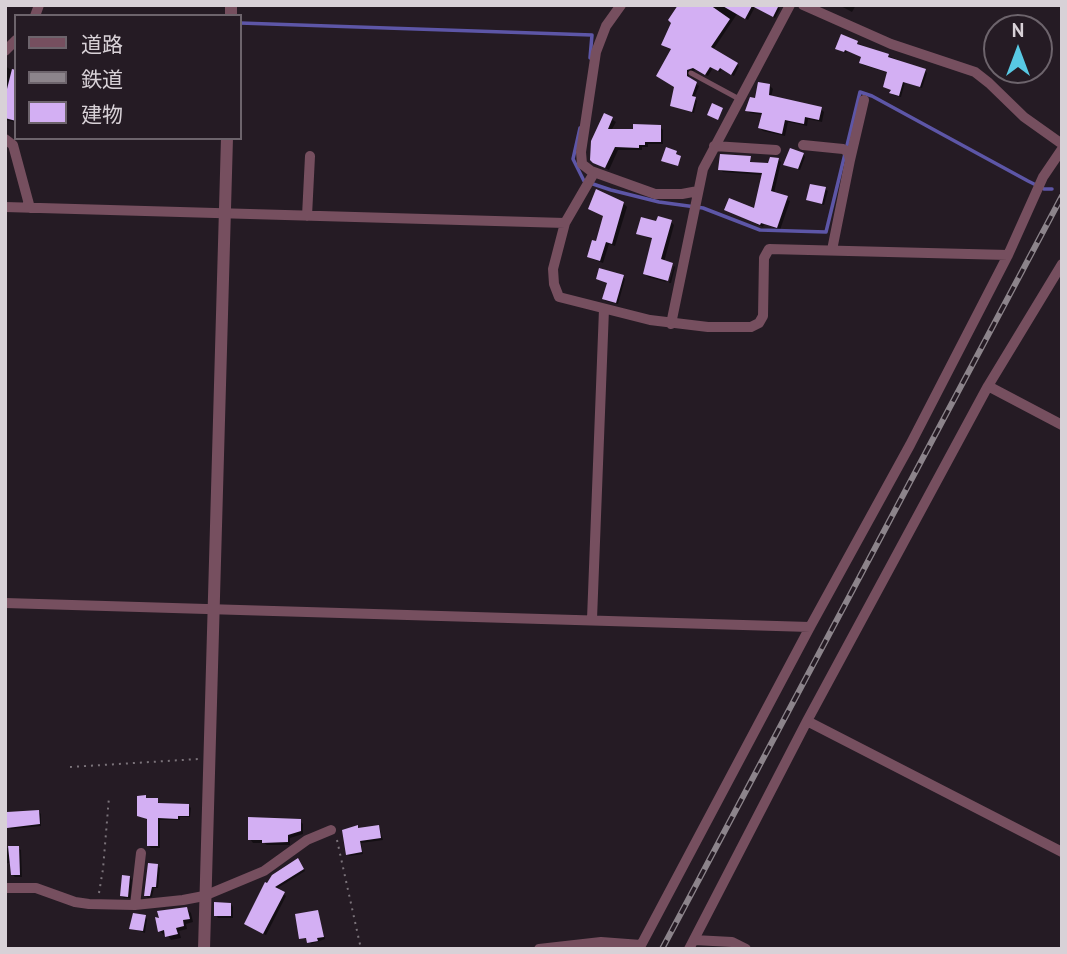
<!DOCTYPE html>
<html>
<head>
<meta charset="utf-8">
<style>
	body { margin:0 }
	#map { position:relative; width:1067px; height:954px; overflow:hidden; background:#251b24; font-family:"PT Sans","Noto Sans JP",sans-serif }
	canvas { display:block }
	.frame { position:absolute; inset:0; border:7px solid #d8d1d7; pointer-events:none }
	.legend { position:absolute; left:14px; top:14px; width:228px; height:126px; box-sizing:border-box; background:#251b24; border:2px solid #6d646c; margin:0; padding:9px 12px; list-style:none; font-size:21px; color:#d8d1d7 }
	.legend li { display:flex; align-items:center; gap:14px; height:35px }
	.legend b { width:35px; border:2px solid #6d646c }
	.north { position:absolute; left:983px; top:14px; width:70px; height:70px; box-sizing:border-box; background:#251b24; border:2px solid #6d646c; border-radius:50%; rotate:0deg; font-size:19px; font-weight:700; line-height:28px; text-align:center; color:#d8d1d7 }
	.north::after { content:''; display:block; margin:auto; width:24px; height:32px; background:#58c9e4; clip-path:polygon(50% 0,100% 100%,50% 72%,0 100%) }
</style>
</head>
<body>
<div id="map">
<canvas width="1067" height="954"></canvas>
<div class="frame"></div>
<ul class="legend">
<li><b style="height:9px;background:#764f5f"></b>道路</li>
<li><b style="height:9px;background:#8c848b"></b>鉄道</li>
<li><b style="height:19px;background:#d3aff3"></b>建物</li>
</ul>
<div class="north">N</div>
</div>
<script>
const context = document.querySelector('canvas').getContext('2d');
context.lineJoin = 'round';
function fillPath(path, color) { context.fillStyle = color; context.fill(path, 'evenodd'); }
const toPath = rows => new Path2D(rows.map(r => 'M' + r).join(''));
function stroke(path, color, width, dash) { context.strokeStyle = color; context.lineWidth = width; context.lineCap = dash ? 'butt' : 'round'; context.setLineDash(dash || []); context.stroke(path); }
fillPath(toPath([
	[680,5,775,5,780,9,775,18,755,7,748,20,737,14,713,50,739,66,734,76,722,69,720,72,713,68,708,76,696,70,688,72,689,79,699,86,694,98,697,101,694,113,672,106,676,87,672,50,665,47],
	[839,5,856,5,852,12],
	[857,43,925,71,927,73,922,88,905,82,901,97,893,95,892,90,885,87,889,73,863,65,861,63,863,57,847,51,846,53,839,50],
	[5,66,13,71,16,83,16,122,5,120],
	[770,86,773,89,771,97,821,109,824,112,822,122,808,119,807,126,788,122,785,136,763,131,760,128,763,115,750,113,747,110],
	[605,115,616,122,611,131,635,131,660,127,663,130,663,144,648,144,648,147,642,147,642,150,618,150,609,170,595,163],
	[803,154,805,157,800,170,785,165],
	[750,158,752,164,770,165,778,159,781,162,774,193,790,201,780,230,764,224,763,227,726,210,755,210,763,175,723,172,720,169],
	[825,189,828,191,824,205,808,200],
	[623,203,627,207,615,246,609,244,603,263,592,259,589,256,597,243,605,217,590,209],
	[671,222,674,225,664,262,671,264,666,282,648,277,645,273,653,240,638,233,658,224],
	[674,266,675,267,671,283,669,283],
	[623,277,625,279,618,304,606,301,604,299,608,284,598,279],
	[157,800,160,805,188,805,191,808,190,817,180,817,180,820,160,820,160,848,151,848,148,845,148,820,139,816],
	[39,812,41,814,41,826,11,829,9,827],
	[300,821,303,824,303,834,290,838,290,845,267,845,264,843,253,843,250,839],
	[379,826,383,840,361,843,363,854,349,856,347,854,357,827,359,829],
	[5,843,6,848,18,848,21,850,22,877,15,877,12,874,12,862,5,864],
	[300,863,305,871,276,889,286,896,266,935,248,926,268,885],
	[158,866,160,868,158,888,154,888,152,897,148,898,146,896],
	[130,877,132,880,130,898,124,898,121,896],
	[231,904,233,907,233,918,218,918,216,915],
	[187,909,191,913,193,922,186,924,187,929,179,931,181,938,171,940,167,934,164,935,160,931,161,920],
	[317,912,325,939,311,944,308,939,301,938],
	[145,917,147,919,145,933,131,928]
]), '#0007');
stroke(toPath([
	[240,23,592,35,590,58],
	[580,128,573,159,584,181,611,190,659,202,703,208,760,230,826,232,860,92,872,96,1028,181,1044,189,1052,189]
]), '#5d56a7', 3.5);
fillPath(toPath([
	[678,5,710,5,730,19,711,47,738,63,731,75,720,68,718,71,710,67,705,75,693,68,687,70,687,76,697,82,692,96,696,97,692,112,670,106,674,87,656,76,671,49,661,45,671,23,668,20],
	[721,5,779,5,773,17,752,6,745,19],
	[841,34,858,41,857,44,889,54,888,57,926,69,920,87,903,82,899,96,889,93,891,90,883,87,887,72,859,63,861,57,845,50,844,52,835,49],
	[12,69,16,70,16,121,5,118,5,97],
	[758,82,770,84,769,95,822,107,819,120,805,117,804,124,785,120,782,134,758,128,762,113,745,111,750,97,755,98],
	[712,103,723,108,718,120,707,115],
	[604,113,613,117,608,129,633,129,633,124,661,125,661,142,645,142,645,145,639,145,639,148,615,147,605,168,593,163,590,160,591,141],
	[666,147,677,151,676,154,681,156,678,166,661,161],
	[790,148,804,153,798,169,783,165],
	[720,154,751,156,750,162,768,163,770,157,779,158,771,191,788,196,777,228,761,223,760,225,724,210,729,198,754,208,762,173,718,170],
	[810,184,826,187,822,204,806,200],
	[596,189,624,202,612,244,606,242,600,261,587,257,592,240,596,241,603,216,588,209],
	[658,216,672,220,661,259,673,263,668,281,643,274,652,238,636,234,641,217,656,221],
	[599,268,624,275,616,303,602,299,607,283,596,279],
	[146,795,146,798,158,798,158,803,189,804,189,816,178,816,178,819,158,818,158,846,147,846,147,819,137,816,137,796],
	[39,810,40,824,7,828,7,812],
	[248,817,301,819,301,831,288,835,288,842,262,843,262,840,248,840],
	[358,825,358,828,379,825,381,838,360,841,362,852,346,855,342,830],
	[8,846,19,846,20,875,11,875],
	[298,858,304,869,275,887,285,892,263,934,244,924,265,882,267,883,272,875],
	[148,863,158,864,156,887,152,887,150,896,144,896],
	[122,875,130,876,128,897,120,896],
	[214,902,231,903,231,916,214,916],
	[187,907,190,919,183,920,184,926,176,928,178,934,165,937,164,930,158,932,155,917,159,918,157,911],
	[318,910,324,937,317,938,318,941,307,943,306,938,299,939,295,914],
	[133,913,146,915,143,931,129,929]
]), '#d3aff3');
stroke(toPath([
	[70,767,198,759],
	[337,840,361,949],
	[99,893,103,869,109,797]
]), '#7b737a', 2, [2, 5]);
stroke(toPath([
	[691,73,741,100]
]), '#764f5f', 5);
stroke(toPath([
	[621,5,606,26,596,52,581,152,582,164,591,171,655,194,682,194,698,191],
	[803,5,891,44,975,72,989,83,1024,117,1062,144],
	[35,16,39,5],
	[5,51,16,40],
	[5,139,13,145,30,208],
	[803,145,843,149,848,152,850,160,832,250],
	[714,146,776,150],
	[850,160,864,100],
	[5,207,565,223,553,269,554,284,559,297,650,320,708,327,751,327,759,323,763,316,764,258,769,249,1008,255],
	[307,216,310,156],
	[565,223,594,173],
	[671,324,703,169,790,5],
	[988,386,1062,425],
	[5,603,810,627],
	[592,619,604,309],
	[807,721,1062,852],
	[5,888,36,888,75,902,89,904,135,905,183,900,204,896,264,871,307,840,331,830],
	[135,905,141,853],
	[694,940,732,942,746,949],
	[539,949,601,942,641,945],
	[639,949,810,627,910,445,1008,255,1043,177,1062,149],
	[689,949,807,721,988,386,1062,264]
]), '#764f5f', 10);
stroke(toPath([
	[231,16,231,5],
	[204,949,227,138]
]), '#764f5f', 12);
const rail = toPath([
	[662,949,1062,196]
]);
stroke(rail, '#8c848b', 6);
stroke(rail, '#251b24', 3.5, [10]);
</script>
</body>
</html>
